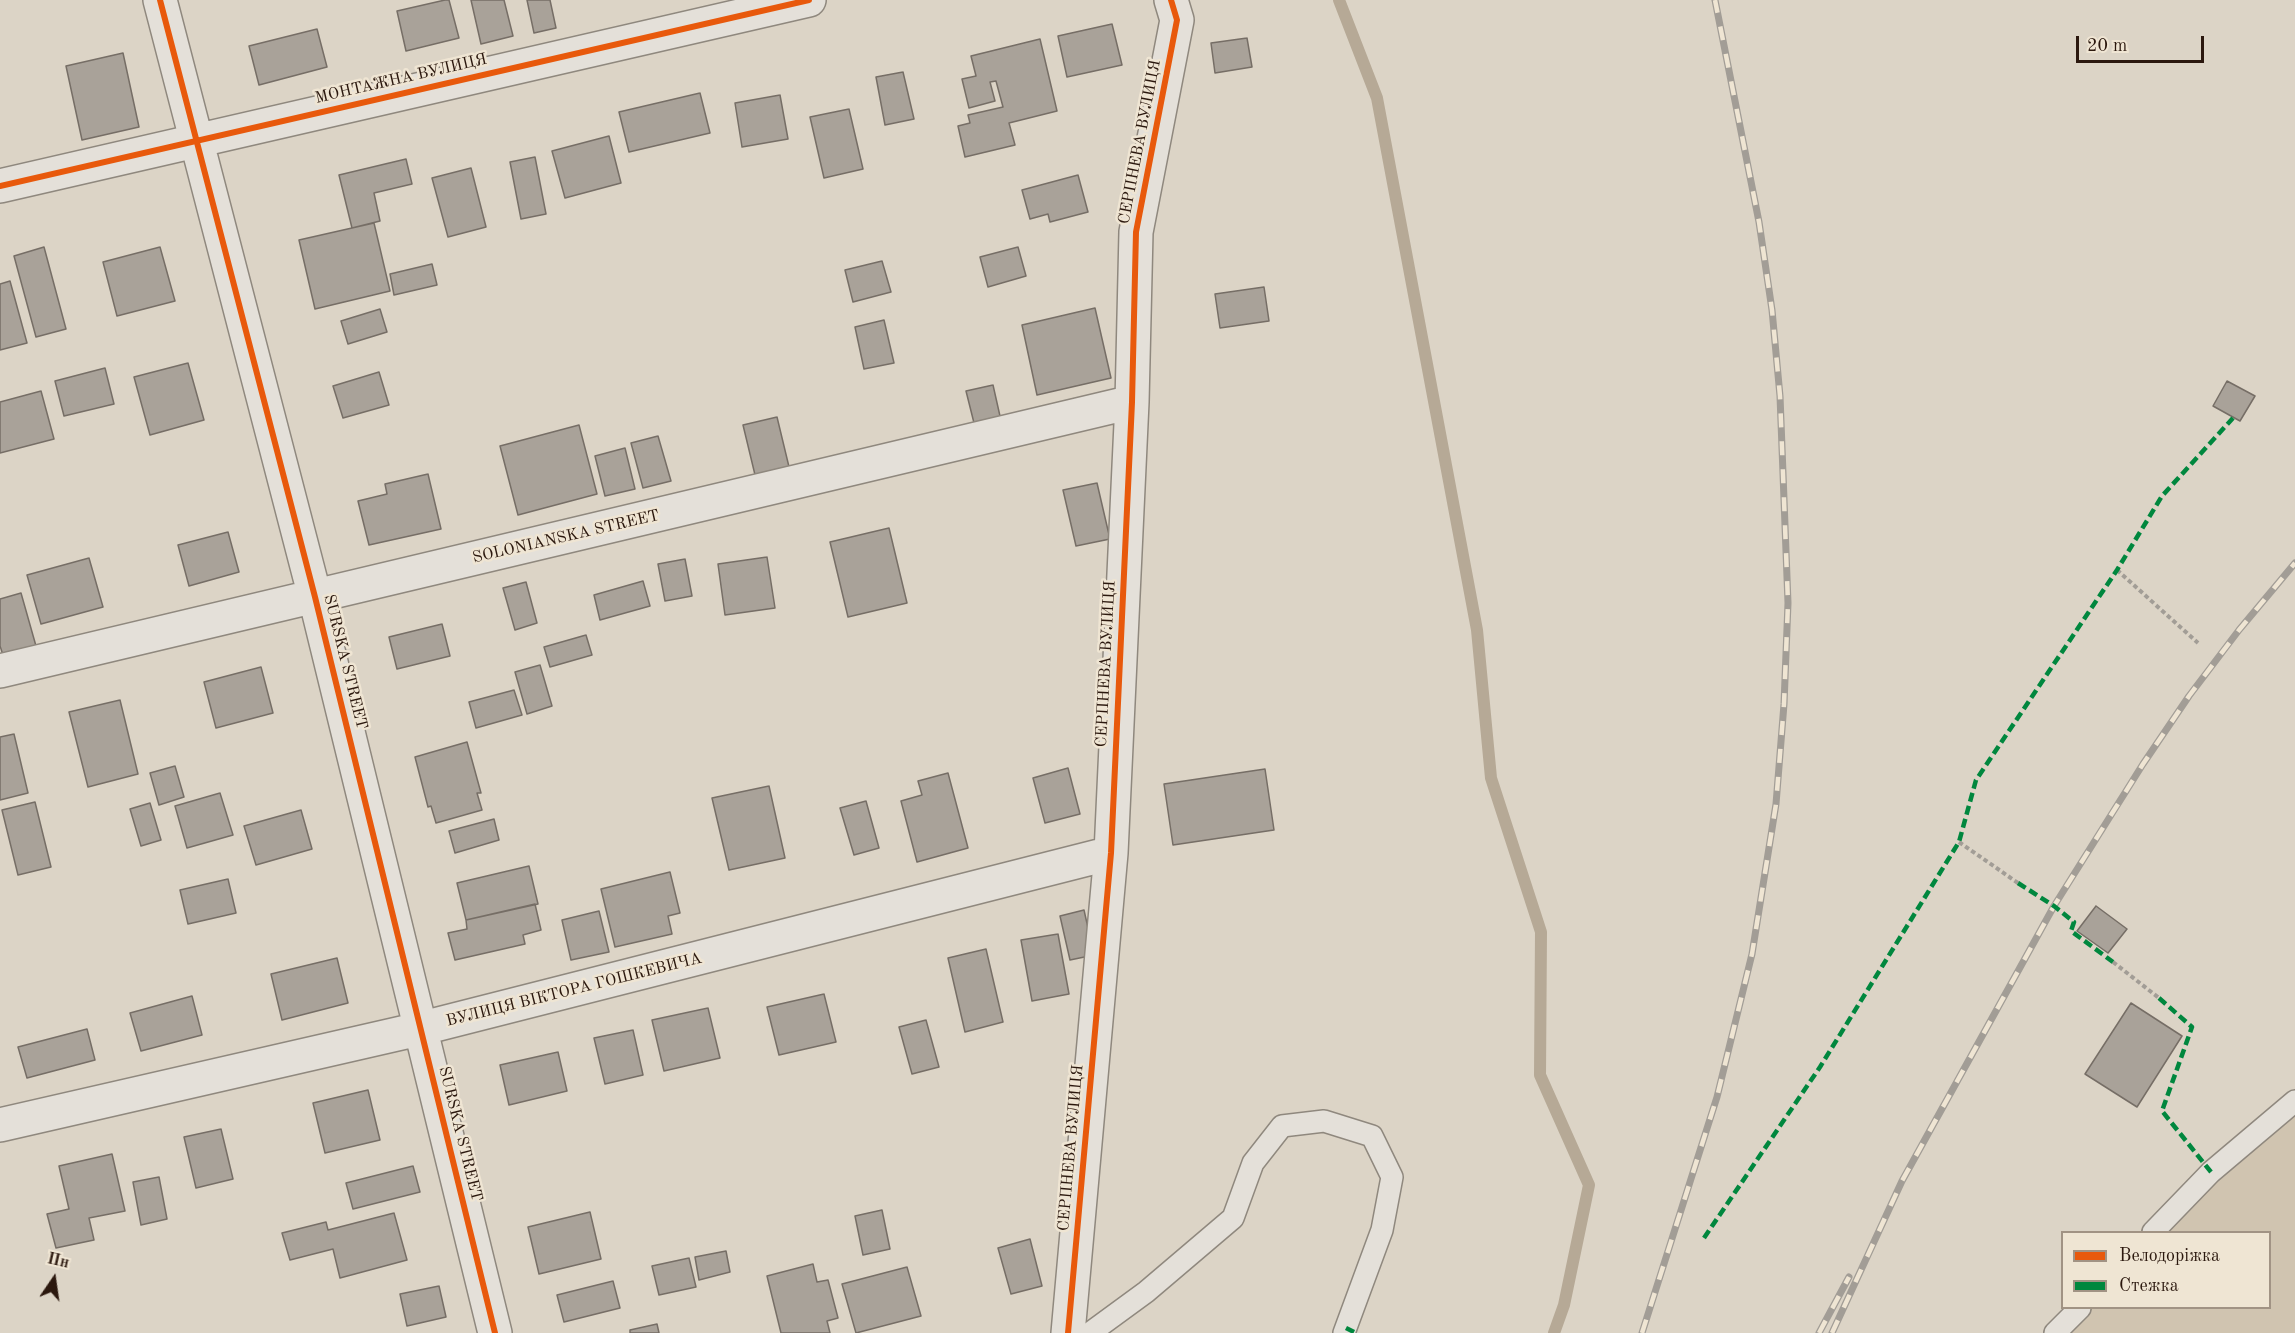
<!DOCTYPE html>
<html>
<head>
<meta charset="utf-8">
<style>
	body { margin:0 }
	#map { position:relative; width:2295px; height:1333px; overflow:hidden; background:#dcd4c6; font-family:"Old Standard TT",serif }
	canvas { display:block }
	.legend { position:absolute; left:2061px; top:1231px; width:210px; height:78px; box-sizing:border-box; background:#efe5d3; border:2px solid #a19384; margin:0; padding:8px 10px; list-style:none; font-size:18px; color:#2b180e }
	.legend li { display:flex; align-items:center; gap:12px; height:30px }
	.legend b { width:30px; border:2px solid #a19384 }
	.north { position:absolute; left:24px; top:1249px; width:60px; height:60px; -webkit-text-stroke:4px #efe5d3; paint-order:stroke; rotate:13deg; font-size:16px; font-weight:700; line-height:24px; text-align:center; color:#2b180e }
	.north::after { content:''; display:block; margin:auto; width:21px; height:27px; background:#2b180e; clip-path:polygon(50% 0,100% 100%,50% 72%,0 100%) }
	.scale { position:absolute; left:2076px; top:36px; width:128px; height:27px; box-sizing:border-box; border:3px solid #2b180e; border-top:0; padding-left:8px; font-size:18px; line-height:21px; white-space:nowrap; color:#2b180e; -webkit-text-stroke:4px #efe5d3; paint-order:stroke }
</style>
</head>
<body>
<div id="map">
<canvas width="2295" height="1333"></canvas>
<ul class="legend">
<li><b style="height:8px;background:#e8590c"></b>Велодоріжка</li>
<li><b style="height:8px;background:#00873e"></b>Стежка</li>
</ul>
<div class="north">Пн</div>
<div class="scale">20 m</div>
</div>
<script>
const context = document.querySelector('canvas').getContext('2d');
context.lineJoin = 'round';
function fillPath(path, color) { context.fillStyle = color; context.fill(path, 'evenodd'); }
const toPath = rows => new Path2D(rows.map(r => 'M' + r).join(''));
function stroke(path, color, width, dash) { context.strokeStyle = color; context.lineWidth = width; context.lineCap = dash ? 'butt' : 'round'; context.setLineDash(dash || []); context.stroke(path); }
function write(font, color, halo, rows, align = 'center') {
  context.font = font + ' "Old Standard TT",serif'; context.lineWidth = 5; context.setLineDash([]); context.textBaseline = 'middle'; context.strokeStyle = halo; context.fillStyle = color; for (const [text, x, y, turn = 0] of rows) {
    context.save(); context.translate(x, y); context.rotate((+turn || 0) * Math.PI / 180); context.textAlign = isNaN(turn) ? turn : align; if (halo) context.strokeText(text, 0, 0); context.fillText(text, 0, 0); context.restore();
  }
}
fillPath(toPath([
	[2295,1101,2295,1333,2055,1333,2080,1308,2270,1308,2270,1232,2153,1232]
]), '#d0c4b0');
stroke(toPath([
	[1339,0,1377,98,1477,630,1491,778,1541,932,1540,1075,1589,1185,1564,1305,1554,1333]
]), '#b6a996', 12);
const building = toPath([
	[445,0,449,0,459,38,406,51,397,11,445,0],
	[471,0,504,0,513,36,481,44,471,0],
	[527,0,550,0,556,28,534,33,527,0],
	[1112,24,1122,65,1067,77,1058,36,1112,24],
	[317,29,327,67,259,85,249,46,317,29],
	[1247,38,1252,67,1215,73,1211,43,1247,38],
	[1040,39,1057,111,1009,123,1015,145,965,157,958,126,970,123,968,115,1003,107,996,81,990,82,995,101,969,108,962,79,976,76,971,56,1040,39],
	[123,53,139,127,82,140,66,66,123,53],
	[903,72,914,119,885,125,876,77,903,72],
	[700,93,710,133,629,152,619,112,700,93],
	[780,95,788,139,742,147,735,103,780,95],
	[849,109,863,169,824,178,810,117,849,109],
	[609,136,621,183,565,198,552,151,609,136],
	[535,157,546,214,521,219,510,162,535,157],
	[406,159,412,184,374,193,380,221,352,228,339,175,406,159],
	[471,168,486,227,448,237,432,178,471,168],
	[1078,175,1088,212,1050,222,1048,214,1030,219,1022,190,1078,175],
	[374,223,390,291,315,309,299,240,374,223],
	[44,247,66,329,36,337,14,256,44,247],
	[160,247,175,301,117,316,103,262,160,247],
	[1018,247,1026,276,988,287,980,257,1018,247],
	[882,261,891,292,853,302,845,270,882,261],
	[432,264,437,285,394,295,390,274,432,264],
	[10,281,27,343,0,350,0,284,10,281],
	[1264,287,1269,321,1220,328,1215,294,1264,287],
	[1095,308,1111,378,1037,395,1022,325,1095,308],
	[380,309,387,332,348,344,341,321,380,309],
	[884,320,894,363,864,369,855,327,884,320],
	[188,363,204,420,150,435,134,377,188,363],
	[105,368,114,404,64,416,55,381,105,368],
	[379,372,389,405,343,418,333,386,379,372],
	[2227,381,2255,396,2240,421,2213,406,2227,381],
	[993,385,1002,425,976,431,966,391,993,385],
	[41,391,54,439,0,453,0,402,41,391],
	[777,417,790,471,756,479,743,425,777,417],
	[579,425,597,494,518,515,500,446,579,425],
	[658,436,671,481,643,488,631,443,658,436],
	[625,448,635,489,605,496,595,456,625,448],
	[428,474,441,529,369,545,358,501,387,494,385,484,428,474],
	[1097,483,1110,539,1076,546,1063,490,1097,483],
	[889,528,907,603,848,617,830,542,889,528],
	[228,532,239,572,189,586,178,545,228,532],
	[767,557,775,608,725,615,718,564,767,557],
	[89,558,103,607,41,624,27,575,89,558],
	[685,559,692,596,665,601,658,564,685,559],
	[643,581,650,606,600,620,594,595,643,581],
	[526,582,537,623,515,630,503,588,526,582],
	[21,593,36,646,3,655,0,646,0,599,21,593],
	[442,624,450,656,397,669,389,637,442,624],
	[586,635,592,655,550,667,544,647,586,635],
	[540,665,552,706,527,714,515,672,540,665],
	[261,667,273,713,216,728,204,682,261,667],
	[514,690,522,715,476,728,469,702,514,690],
	[120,700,138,774,88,787,69,712,120,700],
	[14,734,28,793,0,800,0,737,14,734],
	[467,742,481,793,477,793,482,810,436,823,431,806,428,807,415,757,467,742],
	[175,766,184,797,159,805,150,773,175,766],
	[1068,768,1080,814,1045,823,1033,778,1068,768],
	[1265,769,1274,830,1173,845,1164,784,1265,769],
	[948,773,968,848,917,862,901,801,922,795,918,781,948,773],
	[769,786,785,858,729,870,712,798,769,786],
	[220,793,233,835,187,848,175,806,220,793],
	[866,801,879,848,854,855,840,808,866,801],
	[35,802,51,867,18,875,2,810,35,802],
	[150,803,161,840,141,846,130,809,150,803],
	[301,810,312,849,256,865,244,826,301,810],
	[494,819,499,840,455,853,449,831,494,819],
	[529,866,538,904,466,920,457,883,529,866],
	[670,872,680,913,668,916,672,934,615,947,601,889,670,872],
	[228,879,236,913,188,924,180,890,228,879],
	[535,904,541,930,523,935,525,944,455,960,448,933,467,929,466,920,535,904],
	[2096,906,2127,929,2108,953,2077,931,2096,906],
	[1084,910,1094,955,1070,960,1060,916,1084,910],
	[599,911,609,952,571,960,562,920,599,911],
	[1058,934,1069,994,1032,1001,1021,940,1058,934],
	[986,949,1003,1022,965,1032,948,958,986,949],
	[337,958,348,1003,282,1020,271,974,337,958],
	[824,994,836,1042,779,1055,767,1007,824,994],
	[192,996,202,1035,141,1051,130,1013,192,996],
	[2131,1003,2182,1036,2137,1107,2085,1074,2131,1003],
	[708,1008,720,1058,664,1071,652,1020,708,1008],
	[926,1020,939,1067,912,1074,899,1027,926,1020],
	[87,1029,95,1060,27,1078,18,1047,87,1029],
	[633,1030,643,1075,605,1084,594,1038,633,1030],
	[558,1052,567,1091,509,1105,500,1065,558,1052],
	[368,1090,380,1140,325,1153,313,1103,368,1090],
	[221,1129,233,1179,196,1188,184,1137,221,1129],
	[112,1154,125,1211,89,1218,94,1240,56,1248,47,1214,69,1209,59,1166,112,1154],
	[413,1166,420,1192,353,1209,346,1183,413,1166],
	[159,1177,167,1219,141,1225,133,1182,159,1177],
	[882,1210,890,1249,863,1255,855,1216,882,1210],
	[590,1212,601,1259,539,1274,528,1227,590,1212],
	[394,1213,407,1260,340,1278,333,1249,290,1260,282,1233,326,1222,328,1230,394,1213],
	[1030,1239,1042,1286,1011,1294,998,1248,1030,1239],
	[726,1251,730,1272,699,1280,695,1257,726,1251],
	[689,1258,696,1287,659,1295,652,1266,689,1258],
	[813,1264,817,1282,828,1280,838,1318,827,1321,830,1333,781,1333,767,1276,813,1264],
	[907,1267,921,1316,856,1333,842,1284,907,1267],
	[613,1281,620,1308,564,1322,557,1295,613,1281],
	[439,1286,446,1317,407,1326,400,1294,439,1286],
	[657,1324,659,1333,630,1333,630,1330,657,1324]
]);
fillPath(building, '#a9a299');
stroke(building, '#766e66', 1.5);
const lane = toPath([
	[2153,1232,2211,1172,2295,1101],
	[1090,1333,1146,1292,1233,1218,1253,1163,1282,1126,1324,1121,1372,1136,1392,1177,1382,1230,1344,1333],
	[2055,1333,2080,1308]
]);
const street = toPath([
	[160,0,315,597,495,1333],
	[0,186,809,0],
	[0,671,1132,402],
	[0,1125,419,1029,1111,853],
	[1068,1333,1111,853,1132,402,1136,232,1177,20,1171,0]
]);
stroke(lane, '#8f887e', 24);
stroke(street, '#8f887e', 36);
stroke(toPath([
	[2117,570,2198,643],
	[1959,842,2018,883],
	[2113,962,2159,998]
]), '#a29d96', 4, [4.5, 3]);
stroke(lane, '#e4e0d9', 21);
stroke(street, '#e4e0d9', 33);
const rail = toPath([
	[1642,1333,1717,1097,1752,954,1776,804,1784,704,1788,603,1780,396,1772,310,1759,222,1715,0],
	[1819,1333,1849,1277],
	[1832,1333,1902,1181,2054,906,2143,764,2189,696,2239,630,2295,563]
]);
stroke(rail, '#a29d96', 7);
stroke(rail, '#efe5d3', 4.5, [14]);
stroke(toPath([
	[2018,883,2054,906,2074,922,2071,931,2113,962],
	[2159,998,2192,1027,2162,1111,2211,1172],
	[1704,1238,1820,1067,1959,842,1976,780,2117,570,2162,496,2233,418],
	[1346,1328,1356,1333]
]), '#00873e', 4.5, [9, 4.5]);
stroke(toPath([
	[160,0,315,597,495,1333],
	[0,186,809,0],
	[1068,1333,1111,853,1132,402,1136,232,1177,20,1171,0]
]), '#e8590c', 6);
write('16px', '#2b180e', '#efe5d3', [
	["МОНТАЖНА ВУЛИЦЯ",401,79,-13],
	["СЕРПНЕВА ВУЛИЦЯ",1140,142,-79],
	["SOLONIANSKA STREET",566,537,-13],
	["SURSKA STREET",345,662,76],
	["СЕРПНЕВА ВУЛИЦЯ",1106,664,-87],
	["ВУЛИЦЯ ВІКТОРА ГОШКЕВИЧА",574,990,-14],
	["SURSKA STREET",460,1134,76],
	["СЕРПНЕВА ВУЛИЦЯ",1071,1148,-85]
]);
</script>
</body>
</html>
